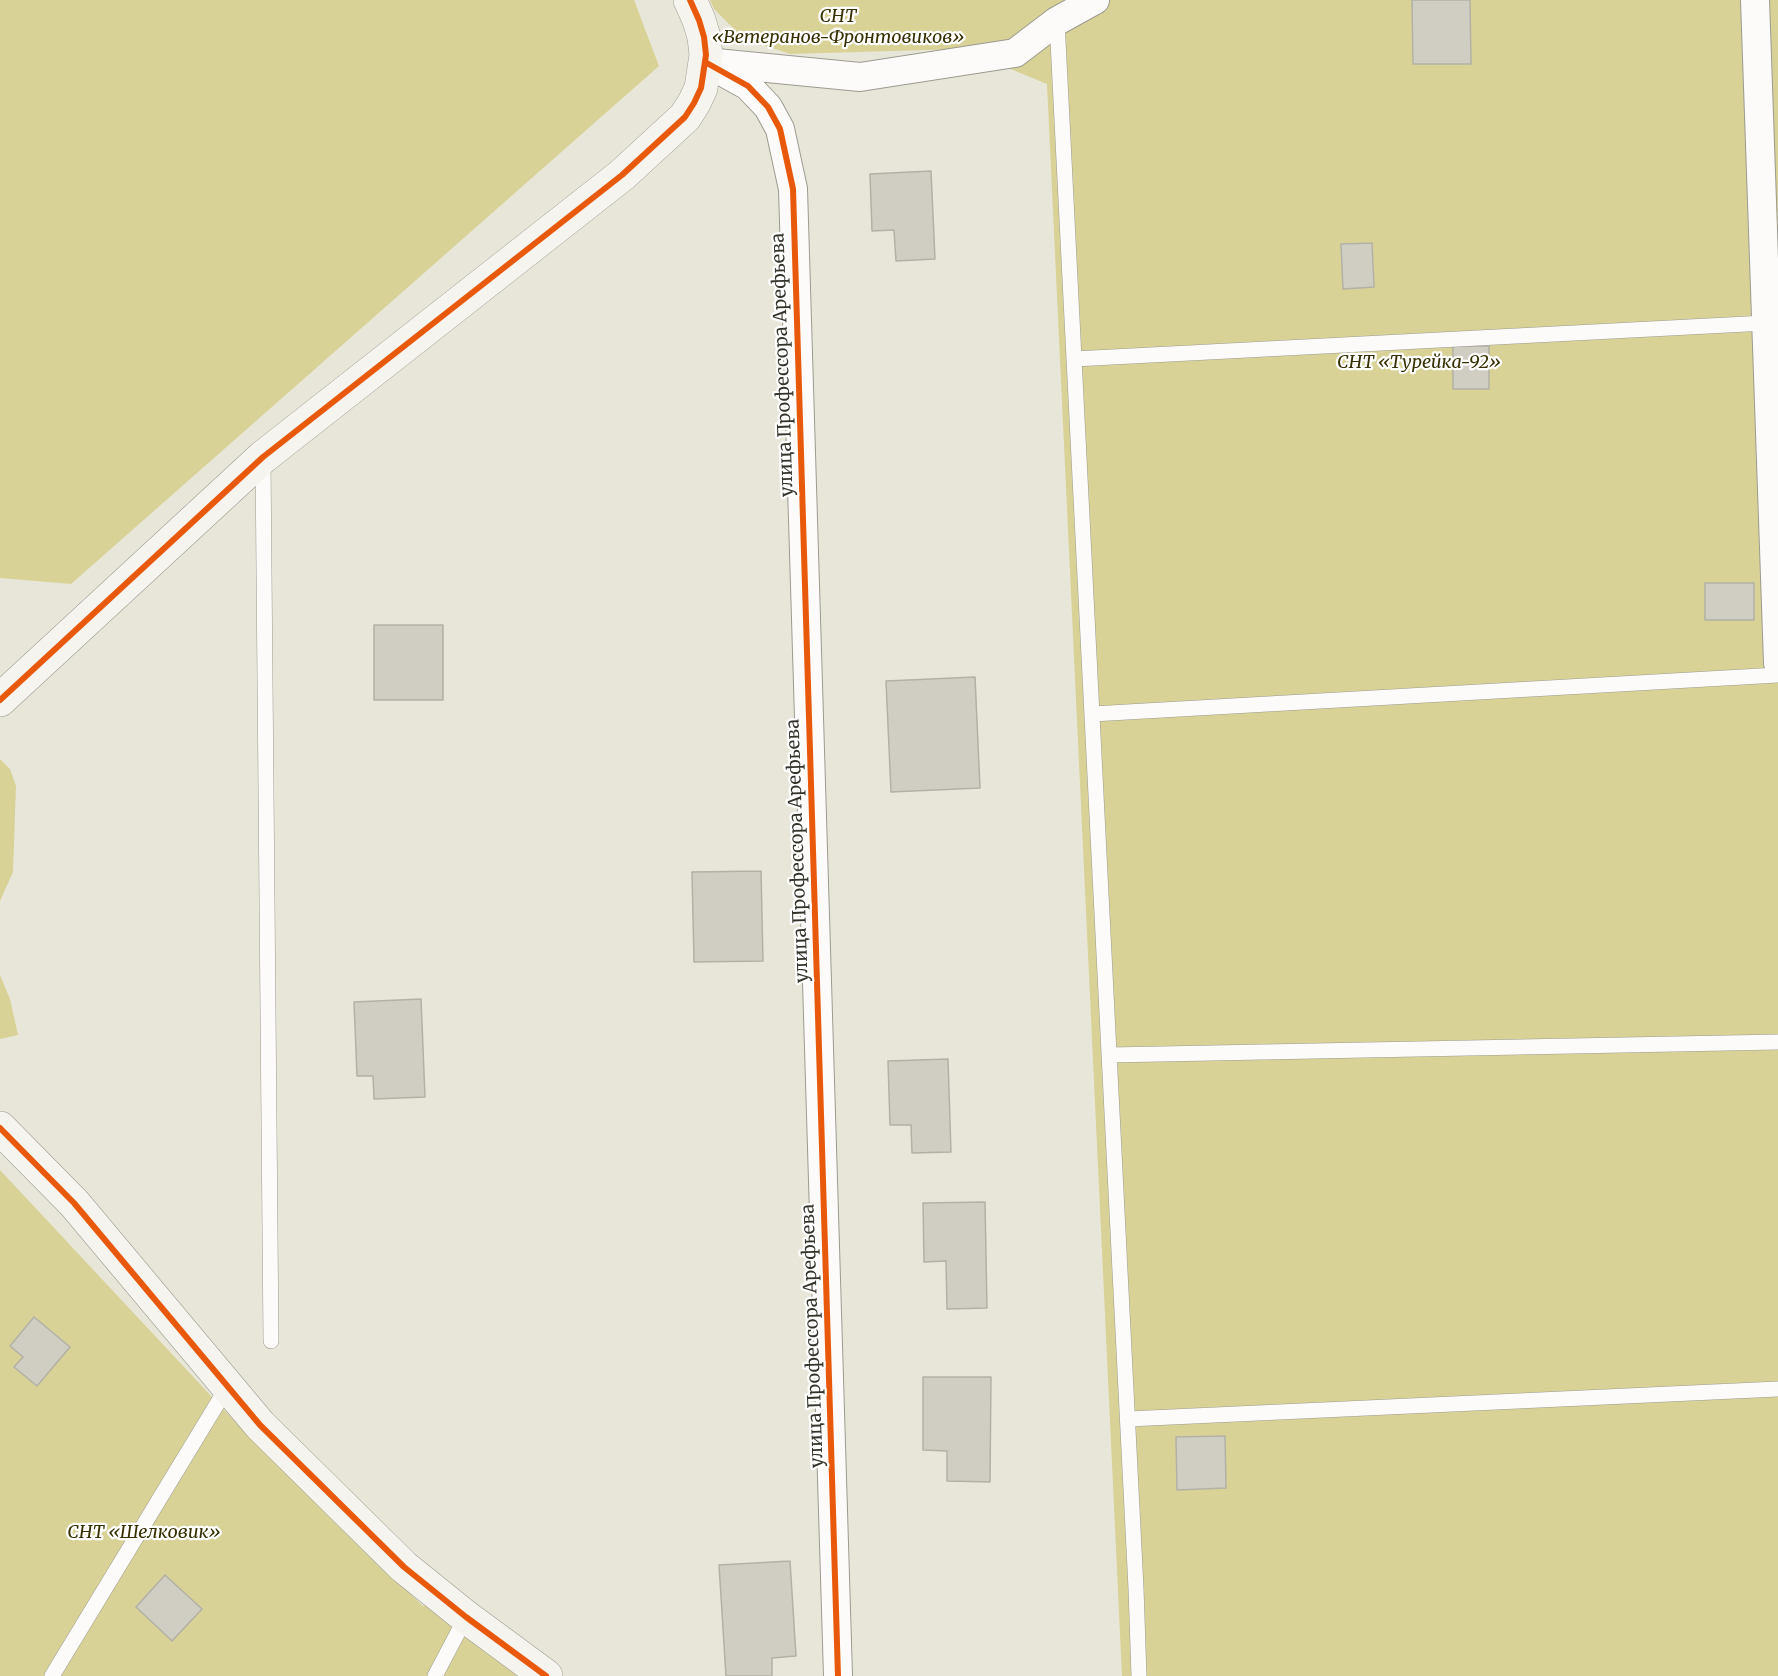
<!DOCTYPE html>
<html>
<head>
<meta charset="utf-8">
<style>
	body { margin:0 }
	canvas { display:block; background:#e8e6d8 }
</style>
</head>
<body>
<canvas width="1778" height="1676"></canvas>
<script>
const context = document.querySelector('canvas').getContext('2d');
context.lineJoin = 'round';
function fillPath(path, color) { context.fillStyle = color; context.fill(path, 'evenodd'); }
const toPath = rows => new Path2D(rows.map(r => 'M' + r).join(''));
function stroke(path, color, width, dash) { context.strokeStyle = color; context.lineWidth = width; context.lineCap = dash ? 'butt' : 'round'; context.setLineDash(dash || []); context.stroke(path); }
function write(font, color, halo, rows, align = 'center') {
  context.font = font + ' Merriweather,serif'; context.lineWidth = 4.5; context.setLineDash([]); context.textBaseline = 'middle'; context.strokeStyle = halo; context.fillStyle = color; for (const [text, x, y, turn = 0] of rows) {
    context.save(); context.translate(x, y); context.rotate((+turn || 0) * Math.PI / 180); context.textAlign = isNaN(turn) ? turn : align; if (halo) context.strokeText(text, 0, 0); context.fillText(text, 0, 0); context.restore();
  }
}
fillPath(toPath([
	[0,0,634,0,659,66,71,584,0,578],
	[710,0,1778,0,1778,1676,1122,1676,1047,84,962,49,790,54,743,38,714,9],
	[0,759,10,769,16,786,13,872,0,901],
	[0,975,10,999,18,1035,0,1039],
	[0,1170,256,1444,423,1606,442,1602,487,1654,535,1676,0,1676]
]), '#d9d297');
const building = toPath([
	[1412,0,1470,0,1471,64,1413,64,1412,0],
	[931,171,935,259,896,261,894,230,872,231,870,174,931,171],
	[1372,243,1374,287,1343,289,1341,244,1372,243],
	[1453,346,1489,346,1489,389,1453,389,1453,346],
	[1705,583,1754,583,1754,620,1705,620,1705,583],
	[374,625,443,625,443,700,374,700,374,625],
	[975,677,980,788,891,792,886,681,975,677],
	[761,871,763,961,694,962,692,872,761,871],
	[421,999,425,1097,374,1099,373,1076,357,1076,354,1002,421,999],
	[948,1059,951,1152,912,1153,911,1125,890,1125,888,1061,948,1059],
	[985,1202,987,1308,947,1309,946,1261,924,1262,923,1203,985,1202],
	[34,1317,70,1347,37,1386,14,1367,23,1357,10,1346,34,1317],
	[923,1377,991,1377,990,1482,947,1481,947,1451,923,1450,923,1377],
	[1225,1436,1226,1488,1177,1490,1176,1437,1225,1436],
	[790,1561,796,1656,772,1658,772,1676,726,1676,719,1565,790,1561],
	[165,1575,202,1609,172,1641,136,1607,165,1575]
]);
fillPath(building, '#d0cec3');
stroke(building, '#b3b1a6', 1.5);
const lane = toPath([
	[1057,21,1136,1588,1139,1676],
	[1074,359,1766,323],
	[263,460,271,1341],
	[1092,714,1778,675],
	[1109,1055,1778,1042],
	[1128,1419,1778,1389],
	[52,1676,228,1386],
	[435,1676,466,1617]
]);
const street = toPath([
	[1755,0,1778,663],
	[705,62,748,86,768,107,780,129,793,189,838,1676],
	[716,63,860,77,1015,53,1057,21,1095,0]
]);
const secondary = toPath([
	[0,700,263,457,622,175,685,117,694,103,701,88,706,55,704,37,699,20,690,0],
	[0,1128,74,1203,260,1425,404,1567,466,1617,546,1676]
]);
stroke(lane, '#9c9b90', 16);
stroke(street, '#9c9b90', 30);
stroke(secondary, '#9c9b90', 34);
stroke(lane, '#fcfbf9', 15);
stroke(street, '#fcfbf9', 28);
stroke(secondary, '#f5f4ee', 33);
stroke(toPath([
	[705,62,748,86,768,107,780,129,793,189,838,1676],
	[0,700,263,457,622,175,685,117,694,103,701,88,706,55,704,37,699,20,690,0],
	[0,1128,74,1203,260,1425,404,1567,466,1617,546,1676]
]), '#e8590c', 6);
write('italic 18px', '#363001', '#fff', [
	["СНТ",838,17],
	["«Ветеранов-Фронтовиков»",838,38],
	["СНТ «Турейка-92»",1419,363],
	["СНТ «Шелковик»",144,1533]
]);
write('18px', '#34332a', '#fff', [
	["улица Профессора Арефьева",783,365,-92],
	["улица Профессора Арефьева",798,851,-92],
	["улица Профессора Арефьева",813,1336,-92]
]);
</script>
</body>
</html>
